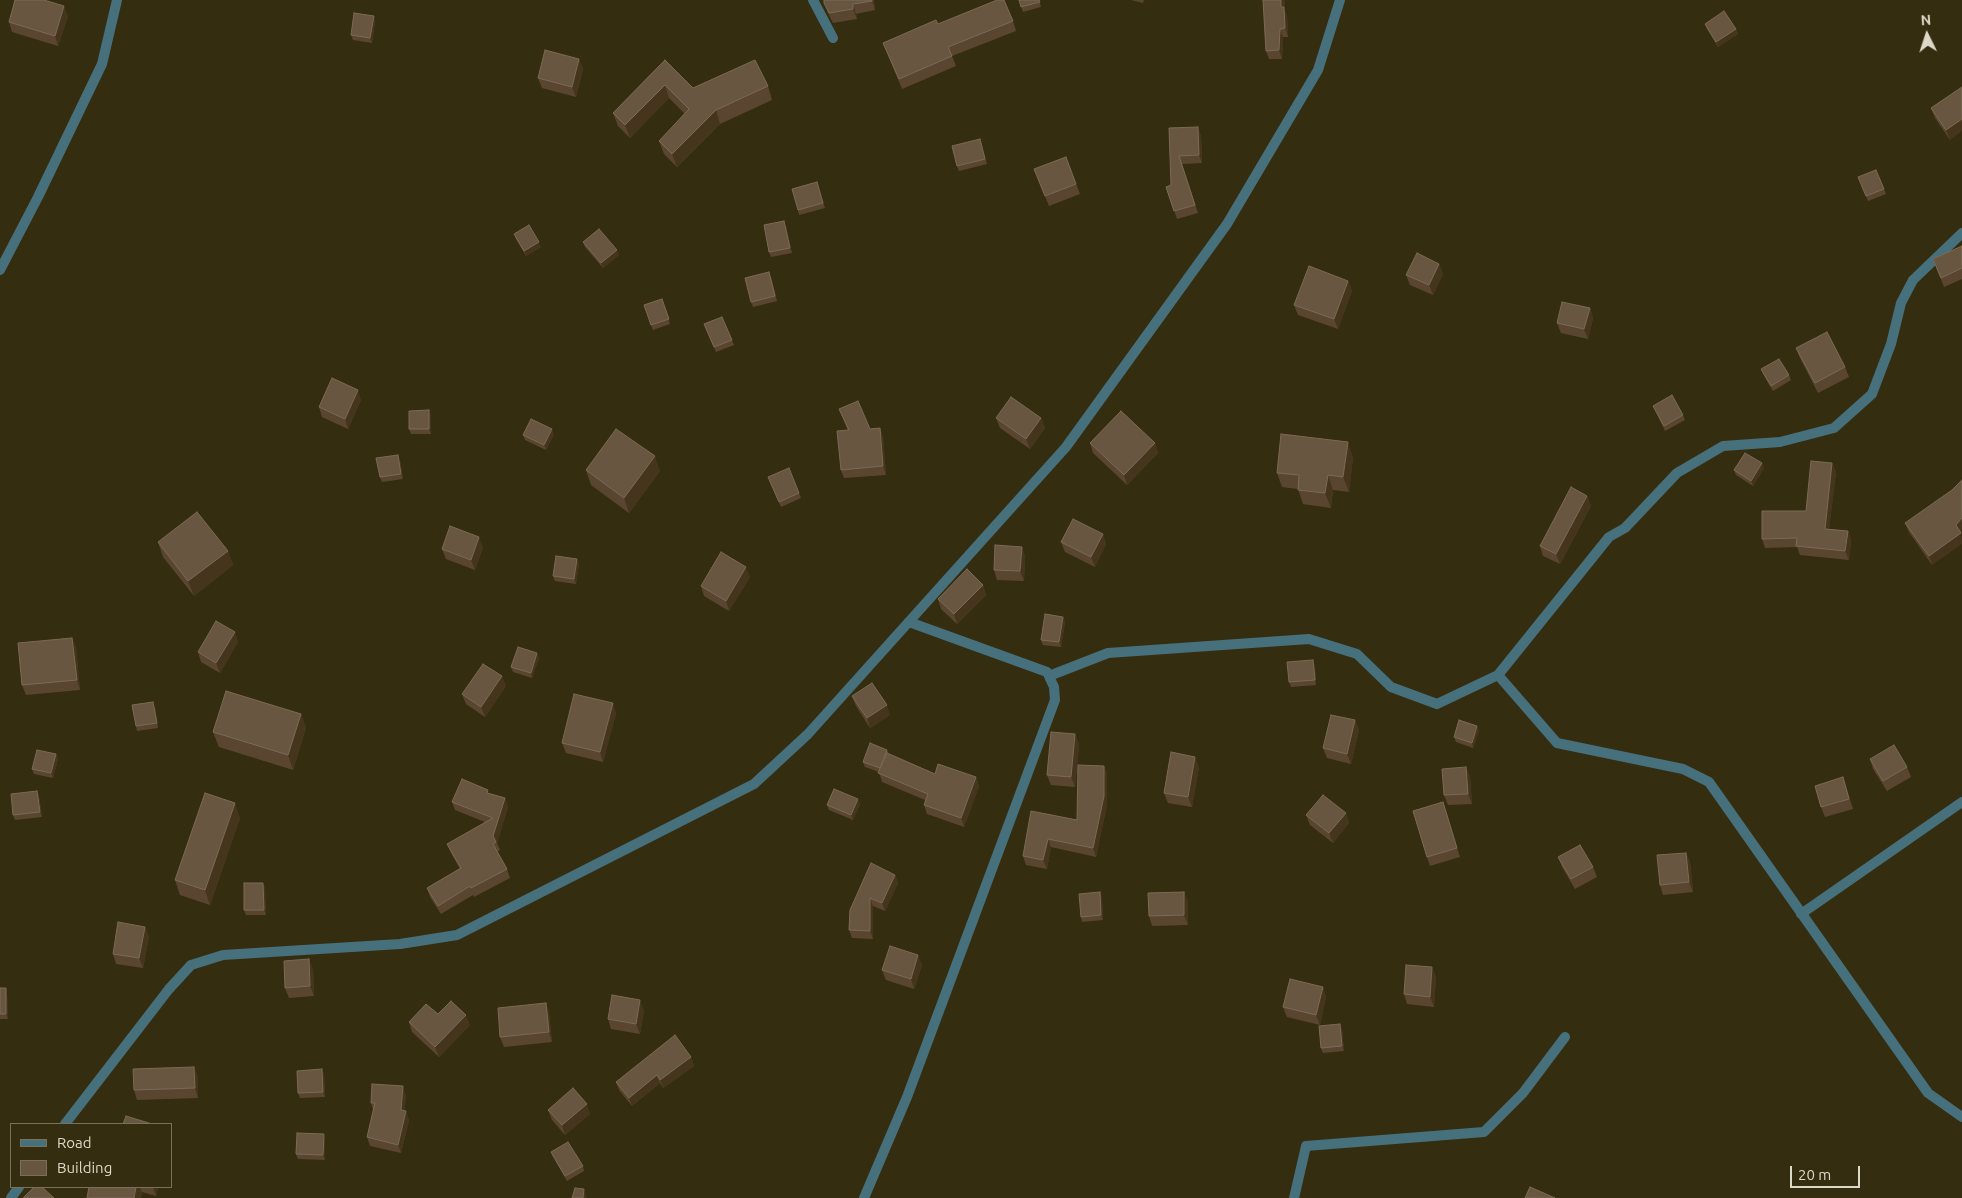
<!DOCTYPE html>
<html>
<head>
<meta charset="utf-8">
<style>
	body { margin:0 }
	#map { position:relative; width:1962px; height:1198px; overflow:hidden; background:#352d10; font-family:Ubuntu,sans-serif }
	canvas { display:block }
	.legend { position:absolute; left:10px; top:1123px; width:162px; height:65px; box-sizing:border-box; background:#352d10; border:1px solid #78725a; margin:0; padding:6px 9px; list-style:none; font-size:15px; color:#ddd9c8 }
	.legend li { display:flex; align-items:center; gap:10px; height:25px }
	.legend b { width:25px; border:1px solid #78725a }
	.north { position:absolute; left:1902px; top:10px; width:50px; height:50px; -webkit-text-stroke:4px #352d10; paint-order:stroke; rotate:356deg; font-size:14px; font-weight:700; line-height:20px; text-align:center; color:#ddd9c8 }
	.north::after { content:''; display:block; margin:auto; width:18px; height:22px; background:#ddd9c8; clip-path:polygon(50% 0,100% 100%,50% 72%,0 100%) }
	.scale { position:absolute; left:1790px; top:1166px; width:70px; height:22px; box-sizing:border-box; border:2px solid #ddd9c8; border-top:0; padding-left:6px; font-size:15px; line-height:18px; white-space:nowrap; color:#ddd9c8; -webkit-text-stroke:4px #352d10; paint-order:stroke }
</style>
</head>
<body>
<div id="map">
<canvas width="1962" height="1198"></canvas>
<ul class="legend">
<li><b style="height:6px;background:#47707d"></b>Road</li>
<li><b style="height:14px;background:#685641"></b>Building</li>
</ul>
<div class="north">N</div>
<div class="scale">20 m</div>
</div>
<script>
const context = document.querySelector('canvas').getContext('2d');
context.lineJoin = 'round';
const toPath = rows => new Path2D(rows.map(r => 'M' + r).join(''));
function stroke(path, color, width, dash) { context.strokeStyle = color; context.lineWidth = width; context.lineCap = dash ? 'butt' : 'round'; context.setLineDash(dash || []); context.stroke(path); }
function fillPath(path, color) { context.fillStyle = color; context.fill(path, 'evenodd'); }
stroke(toPath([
	[813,0,833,38],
	[1498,675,1557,743,1683,769,1709,782,1928,1093,1962,1117],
	[1049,676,1108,653,1309,639,1357,654,1391,687,1437,704,1498,675,1609,537,1625,528,1677,473,1723,446,1780,442,1834,428,1872,394,1891,344,1901,303,1913,280,1962,233],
	[1801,914,1962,802],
	[65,1124,169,989,191,965,223,955,400,944,457,935,754,784,808,734,1066,447,1227,224,1318,70,1340,0],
	[11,1198,19,1187],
	[864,1198,907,1097,1055,700,1054,687,1047,672,909,622],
	[1294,1198,1306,1146,1484,1132,1523,1093,1565,1037]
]), '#47707d', 10);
stroke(toPath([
	[0,270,38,197,102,64,117,0]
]), '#47707d', 10);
fillPath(toPath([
	[824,0,874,0,875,10,856,14,857,19,833,23,828,13],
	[1019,0,1039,0,1041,7,1023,12],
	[1131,0,1144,0,1143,3],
	[1263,0,1285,0,1284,9,1287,16,1288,37,1283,37,1282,59,1269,59,1266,51],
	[68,16,58,46,12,32,9,22],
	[375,21,372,43,353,40,351,35],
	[1013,21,1016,31,952,56,956,66,902,89,883,43,938,24],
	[1705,24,1736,29,1738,34,1718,47,1707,29],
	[579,59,583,69,576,97,542,88,538,78],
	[665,60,693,88,768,86,772,100,720,124,677,167,664,154,659,141,685,114,669,98,630,138,618,126,613,113],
	[1962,87,1950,140,1935,118,1931,108],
	[1169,128,1201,135,1202,163,1182,164,1198,213,1177,219,1166,187,1171,185],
	[980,139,987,164,959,171,957,166],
	[1066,157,1080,194,1049,206,1034,169],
	[817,182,825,208,799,215,798,210],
	[1860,182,1884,189,1886,194,1868,201],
	[786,226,792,253,771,257,769,252],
	[514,234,541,247,526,256,516,239],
	[583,242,619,255,603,268,585,247],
	[1962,246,1962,279,1944,287,1933,259],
	[1439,264,1443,274,1433,295,1410,285,1406,275],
	[771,277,777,301,753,307,751,302],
	[1348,281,1352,291,1338,329,1298,315,1294,305],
	[662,299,670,324,653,330,644,305],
	[1590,308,1593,318,1588,339,1561,333,1557,323],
	[722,317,734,345,716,352,704,324],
	[1796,348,1845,367,1849,377,1818,393,1800,358],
	[1761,369,1789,375,1791,380,1773,391,1763,374],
	[361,400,348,429,322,417,319,407],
	[1653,406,1683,415,1685,420,1665,431],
	[839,409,870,429,880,428,883,437,886,475,844,478,841,470,848,431],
	[431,415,431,434,411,434,409,429],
	[996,418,1041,418,1045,428,1030,449,1000,428],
	[554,434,546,450,525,440,523,435],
	[1090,443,1155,443,1158,453,1127,485,1093,453],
	[1353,457,1349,492,1333,490,1331,508,1303,504,1298,489,1282,487,1277,473],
	[400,460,403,479,382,482,380,477],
	[1762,463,1764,468,1753,486,1736,475,1734,470],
	[1832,463,1836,472,1829,529,1848,531,1851,540,1849,560,1800,555,1797,547,1765,548,1762,539,1806,511],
	[586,470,660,471,629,513,591,485],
	[768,477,799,493,801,498,781,507],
	[1587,496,1591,506,1560,564,1543,556,1540,546],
	[1905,523,1961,533,1932,565,1909,532],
	[1103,534,1106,544,1095,567,1065,552,1061,542],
	[158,542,228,551,233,565,194,596,163,557],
	[483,547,475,570,446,559,442,549],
	[1022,547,1025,557,1024,581,997,580,994,570],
	[577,559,579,564,576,584,555,581,553,576],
	[750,577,729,611,704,596,701,586],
	[983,585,986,595,957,624,941,609,938,599],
	[1063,617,1065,622,1061,647,1043,645,1041,640],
	[72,638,76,648,80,690,26,695,22,685],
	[238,642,220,673,201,662,198,652],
	[537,653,539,658,532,678,513,672,511,667],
	[1315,665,1316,685,1291,687,1289,682],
	[506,686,485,717,466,704,462,694],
	[852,696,890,715,870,728,856,706],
	[155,707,158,728,137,731,136,726],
	[616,713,603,762,566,753,562,743],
	[301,714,306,728,293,770,219,747,213,732],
	[1355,720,1359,730,1351,764,1327,758,1323,748],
	[1477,726,1479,731,1473,748,1456,742,1454,737],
	[1075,734,1079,744,1075,787,1051,785,1047,775],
	[887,750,889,754,935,774,976,777,979,786,964,827,927,814,924,805,925,800,882,782,879,772,865,767,863,762],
	[56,754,58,759,53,778,34,774,32,769],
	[1870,759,1907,767,1911,777,1887,791,1873,769],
	[1104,766,1107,774,1107,805,1096,857,1051,847,1047,869,1026,865,1023,856,1031,811,1077,820],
	[1199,767,1192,807,1168,803,1164,793],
	[1466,767,1470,777,1472,804,1448,805,1444,795],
	[1843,777,1853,809,1825,817,1821,807],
	[37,791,39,796,42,817,15,820,13,815],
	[489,793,505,798,508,807,497,843,500,850,497,852,507,869,510,878,474,897,473,895,441,914,430,897,427,888,460,869,451,853,447,844,485,822,455,810,452,802],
	[1443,802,1460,857,1430,866,1427,857],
	[860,804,853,820,829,810,827,805],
	[1346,813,1349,823,1333,843,1310,825,1306,815],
	[240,818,210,905,180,895,175,880],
	[1686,853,1690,862,1693,892,1663,895,1660,885],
	[1558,857,1593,867,1597,877,1575,889,1562,867],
	[895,875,898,883,885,911,873,906,873,939,852,938,849,930,850,910],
	[263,883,265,888,266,915,246,915,244,910],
	[1100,892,1102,897,1103,920,1082,922,1081,917],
	[1184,892,1188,902,1188,925,1152,926,1149,916],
	[145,927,149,937,143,968,116,964,113,954],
	[922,965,914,989,886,980,882,970],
	[313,969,314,996,289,998,285,988],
	[1436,977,1434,1007,1407,1004,1404,994],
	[1323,987,1326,997,1320,1025,1287,1017,1283,1007],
	[0,988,6,988,7,993,8,1019,0,1019],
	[546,1003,549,1013,552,1042,504,1047,500,1037],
	[644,1010,640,1034,611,1029,608,1019],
	[438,1014,470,1025,439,1057,412,1032,409,1022],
	[1342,1029,1344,1051,1323,1053,1321,1048],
	[691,1057,694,1066,663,1088,660,1083,632,1106,619,1090,616,1082],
	[324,1074,325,1097,300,1098,298,1093],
	[198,1076,198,1098,137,1100,134,1090],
	[406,1095,404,1111,409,1120,401,1153,370,1146,367,1137,373,1110,371,1103],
	[548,1110,590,1114,565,1135,552,1120],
	[325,1139,325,1160,298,1159,296,1154],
	[551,1152,583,1166,584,1171,567,1181,553,1157],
	[89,1187,158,1187,156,1196,142,1192,141,1198,87,1198]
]), '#5a4630');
fillPath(toPath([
	[872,0,874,0,875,10],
	[1281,0,1285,0,1284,9,1287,16,1288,37,1285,28,1281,7],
	[853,4,856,14,857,19,853,9],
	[64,6,68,16,58,46,55,36],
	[374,16,375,21,372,43,370,38],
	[1280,29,1283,37,1282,59,1279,50],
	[1736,29,1738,34,1718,47,1716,42],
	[579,59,583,69,576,97,572,87],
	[665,85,669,98,630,138,625,125],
	[716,110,720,124,677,167,672,154],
	[1962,119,1962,131,1950,140,1946,130],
	[1198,127,1201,135,1202,163,1199,155],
	[784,221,786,226,792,253,790,248],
	[539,242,541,247,526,256,524,251],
	[617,250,619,255,603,268,601,263],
	[1439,264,1443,274,1433,295,1429,285],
	[1348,281,1352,291,1338,329,1334,319],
	[1590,308,1593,318,1588,339,1584,329],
	[358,390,361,400,348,429,345,419],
	[429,410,431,415,431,434,429,429],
	[1041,418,1045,428,1030,449,1026,439],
	[880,428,883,437,886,475,883,466],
	[552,429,554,434,546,450,544,445],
	[1348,442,1353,457,1349,492,1343,477],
	[1155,443,1158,453,1127,485,1124,475],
	[398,455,400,460,403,479,401,474],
	[655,456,660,471,629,513,624,498],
	[1762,463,1764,468,1753,486,1751,481],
	[1832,463,1836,472,1828,538,1825,529],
	[1328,475,1333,490,1331,508,1325,493],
	[1587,496,1591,506,1560,564,1556,554],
	[1962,518,1962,532,1961,533,1962,544,1932,565,1929,556],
	[1848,531,1851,540,1849,560,1845,551],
	[1103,534,1106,544,1095,567,1091,557],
	[479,537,483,547,475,570,471,560],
	[1022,547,1025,557,1024,581,1020,571],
	[228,551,233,565,194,596,188,581],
	[577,559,579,564,576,584,574,579],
	[746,567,750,577,729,611,726,601],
	[983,585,986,595,957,624,954,614],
	[1063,617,1065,622,1061,647,1059,642],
	[235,632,238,642,220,673,216,663],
	[72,638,76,648,80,690,77,680],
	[537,653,539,658,532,678,531,673],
	[1313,660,1315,665,1316,685,1315,680],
	[502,676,506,686,485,717,481,707],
	[153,702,155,707,158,728,157,723],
	[613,703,616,713,603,762,600,752],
	[887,705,890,715,870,728,867,718],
	[301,714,306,728,293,770,288,755],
	[1355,720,1359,730,1351,764,1347,754],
	[1477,726,1479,731,1473,748,1472,743],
	[1075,734,1079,744,1075,787,1071,777],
	[56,754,58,759,53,778,51,773],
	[1195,757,1199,767,1192,807,1188,797],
	[1104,766,1107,774,1107,805,1096,857,1093,848],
	[1466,767,1470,777,1472,804,1468,794],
	[976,777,979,786,964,827,961,818],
	[37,791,39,796,42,817,40,812],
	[505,798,508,807,497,843,493,836],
	[858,799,860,804,853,820,851,815],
	[235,803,240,818,210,905,205,890],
	[1346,813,1349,823,1333,843,1329,833],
	[1048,839,1051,847,1047,869,1043,860],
	[1686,853,1690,862,1693,892,1689,882],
	[895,875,898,883,885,911,882,903],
	[263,883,265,888,266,915,264,910],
	[1100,892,1102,897,1103,920,1101,915],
	[1184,892,1188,902,1188,925,1184,915],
	[870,898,873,906,873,939,870,931],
	[145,927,149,937,143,968,139,958],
	[918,955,922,965,914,989,911,979],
	[309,959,313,969,314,996,310,986],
	[1432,967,1436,977,1434,1007,1430,997],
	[1323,987,1326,997,1320,1025,1316,1015],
	[6,988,7,993,8,1019,6,1014],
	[640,1000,644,1010,640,1034,636,1024],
	[546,1003,549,1013,552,1042,549,1032],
	[466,1015,470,1025,439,1057,435,1047],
	[1340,1024,1342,1029,1344,1051,1342,1046],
	[691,1057,694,1066,663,1088,660,1080],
	[194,1067,198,1076,198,1098,195,1088],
	[322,1069,324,1074,325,1097,323,1092],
	[657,1075,660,1083,632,1106,629,1098],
	[403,1086,406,1095,404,1118,401,1110],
	[587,1104,590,1114,565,1135,562,1125],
	[406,1111,409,1120,401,1153,398,1145],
	[324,1134,325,1139,325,1160,323,1155],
	[136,1187,140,1187,142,1192,141,1198,134,1198],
	[153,1187,158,1187,156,1196],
	[584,1189,587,1198,583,1198]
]), '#45351d');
const building = toPath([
	[15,0,44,0,64,6,55,36,9,22,15,0],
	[824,0,872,0,872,1,853,4,853,9,829,13,824,3,824,0],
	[997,0,1004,0,1013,21,948,47,952,56,899,79,883,43,936,20,938,24,997,0],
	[1019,0,1039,0,1040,2,1021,7,1019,0],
	[1263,0,1281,0,1281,7,1284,7,1285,28,1280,29,1279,50,1266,51,1263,0],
	[1724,11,1736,29,1716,42,1705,24,1724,11],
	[354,13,374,16,370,38,351,35,354,13],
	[545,50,579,59,572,87,538,78,545,50],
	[665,60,693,88,755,60,768,86,716,110,672,154,659,141,689,109,665,85,625,125,613,113,665,60],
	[1962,87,1962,119,1946,130,1931,108,1962,87],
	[1198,127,1199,155,1179,156,1195,205,1174,211,1166,187,1171,185,1169,128,1198,127],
	[980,139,985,159,957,166,952,146,980,139],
	[1066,157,1076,184,1045,196,1034,169,1066,157],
	[1876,170,1884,189,1866,196,1858,177,1876,170],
	[817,182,823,203,798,210,792,189,817,182],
	[784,221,790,248,769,252,764,225,784,221],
	[529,225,539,242,524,251,514,234,529,225],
	[599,229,617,250,601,263,583,242,599,229],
	[1962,246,1962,268,1941,278,1933,259,1962,246],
	[1417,253,1439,264,1429,285,1406,275,1417,253],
	[1309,266,1348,281,1334,319,1294,305,1309,266],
	[769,272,775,296,751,302,745,278,769,272],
	[662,299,669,319,651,325,644,305,662,299],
	[1562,302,1590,308,1584,329,1557,323,1562,302],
	[722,317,732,340,714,347,704,324,722,317],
	[1827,332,1845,367,1815,383,1796,348,1827,332],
	[1779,359,1789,375,1771,386,1761,369,1779,359],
	[332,378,358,390,345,419,319,407,332,378],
	[1672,395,1683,415,1664,426,1653,406,1672,395],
	[1011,397,1041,418,1026,439,996,418,1011,397],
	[858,401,870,429,880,428,883,466,841,470,837,431,849,430,839,409,858,401],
	[429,410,429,429,409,429,409,411,429,410],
	[1121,411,1155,443,1124,475,1090,443,1121,411],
	[531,419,552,429,544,445,523,435,531,419],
	[616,429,655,456,624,498,586,470,616,429],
	[1281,434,1348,442,1343,477,1328,475,1325,493,1298,490,1299,475,1277,473,1281,434],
	[1745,453,1762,463,1751,481,1734,470,1745,453],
	[398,455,401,474,380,477,376,458,398,455],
	[1811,461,1832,463,1825,529,1848,531,1845,551,1796,546,1797,538,1762,539,1762,511,1806,511,1811,461],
	[789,468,799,493,779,502,768,477,789,468],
	[1962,480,1962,518,1956,525,1961,533,1929,556,1905,523,1952,490,1962,480],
	[1571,487,1587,496,1556,554,1540,546,1571,487],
	[197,512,228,551,188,581,158,542,197,512],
	[1073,519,1103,534,1091,557,1061,542,1073,519],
	[450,526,479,537,471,560,442,549,450,526],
	[995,545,1022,547,1020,571,994,570,995,545],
	[721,552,746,567,726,601,701,586,721,552],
	[556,556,577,559,574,579,553,576,556,556],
	[967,569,983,585,954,614,938,599,967,569],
	[1045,614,1063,617,1059,642,1041,640,1045,614],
	[216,621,235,632,216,663,198,652,216,621],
	[72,638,77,680,22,685,18,643,72,638],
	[518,647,537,653,531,673,511,667,518,647],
	[1313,660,1315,680,1289,682,1287,662,1313,660],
	[483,664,502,676,481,707,462,694,483,664],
	[872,683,887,705,867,718,852,696,872,683],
	[226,691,301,714,288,755,213,732,226,691],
	[574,694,613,703,600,752,562,743,574,694],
	[153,702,157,723,136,726,132,705,153,702],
	[1331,715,1355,720,1347,754,1323,748,1331,715],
	[1459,720,1477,726,1472,743,1454,737,1459,720],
	[1051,732,1075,734,1071,777,1047,775,1051,732],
	[870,743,887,750,880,768,863,762,870,743],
	[1894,745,1907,767,1883,781,1870,759,1894,745],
	[37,750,56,754,51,773,32,769,37,750],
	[1171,752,1195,757,1188,797,1164,793,1171,752],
	[887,753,935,774,938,764,976,777,961,818,924,805,928,794,878,773,887,753],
	[1078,765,1104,766,1104,796,1093,848,1048,839,1043,860,1023,856,1031,811,1077,820,1078,765],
	[1466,767,1468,794,1444,795,1442,769,1466,767],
	[1843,777,1849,799,1821,807,1815,786,1843,777],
	[462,779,488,790,487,793,505,798,493,836,496,842,493,844,507,869,471,888,470,886,438,906,427,888,461,868,447,844,493,818,452,802,462,779],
	[834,789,858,799,851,815,827,805,834,789],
	[37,791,40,812,13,815,11,794,37,791],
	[205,793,235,803,205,890,175,880,205,793],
	[1323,795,1346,813,1329,833,1306,815,1323,795],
	[1443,802,1457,848,1427,857,1413,811,1443,802],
	[1580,845,1593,867,1571,879,1558,857,1580,845],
	[1686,853,1689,882,1660,885,1657,855,1686,853],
	[871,863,895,875,882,903,870,898,870,931,849,930,850,910,871,863],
	[244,883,263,883,264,910,244,910,244,883],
	[1100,892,1101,915,1081,917,1079,894,1100,892],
	[1184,892,1184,915,1149,916,1148,893,1184,892],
	[118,922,145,927,139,958,113,954,118,922],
	[890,946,918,955,911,979,882,970,890,946],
	[309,959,310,986,285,988,284,961,309,959],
	[1406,965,1432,967,1430,997,1404,994,1406,965],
	[1290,979,1323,987,1316,1015,1283,1007,1290,979],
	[0,988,6,988,6,1014,0,1014,0,988],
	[612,995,640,1000,636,1024,608,1019,612,995],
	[451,1001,466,1015,435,1047,409,1022,426,1004,438,1014,451,1001],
	[546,1003,549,1032,500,1037,498,1008,546,1003],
	[1340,1024,1342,1046,1321,1048,1319,1026,1340,1024],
	[675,1035,691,1057,660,1080,657,1075,629,1098,616,1082,675,1035],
	[194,1067,195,1088,134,1090,133,1069,194,1067],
	[322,1069,323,1092,298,1093,297,1071,322,1069],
	[372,1084,403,1086,401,1110,406,1111,398,1145,367,1137,375,1103,371,1103,372,1084],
	[573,1088,587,1104,562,1125,548,1110,573,1088],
	[126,1116,152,1124,123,1124,126,1116],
	[297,1133,324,1134,323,1155,296,1154,297,1133],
	[568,1142,583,1166,565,1176,551,1152,568,1142],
	[34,1187,42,1187,54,1198,23,1198,34,1187],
	[89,1187,136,1187,134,1198,87,1198,89,1187],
	[1530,1187,1555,1198,1525,1198,1530,1187],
	[575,1188,584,1189,583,1198,572,1198,575,1188]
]);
fillPath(building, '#685641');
stroke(building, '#7a6a56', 1);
</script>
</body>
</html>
